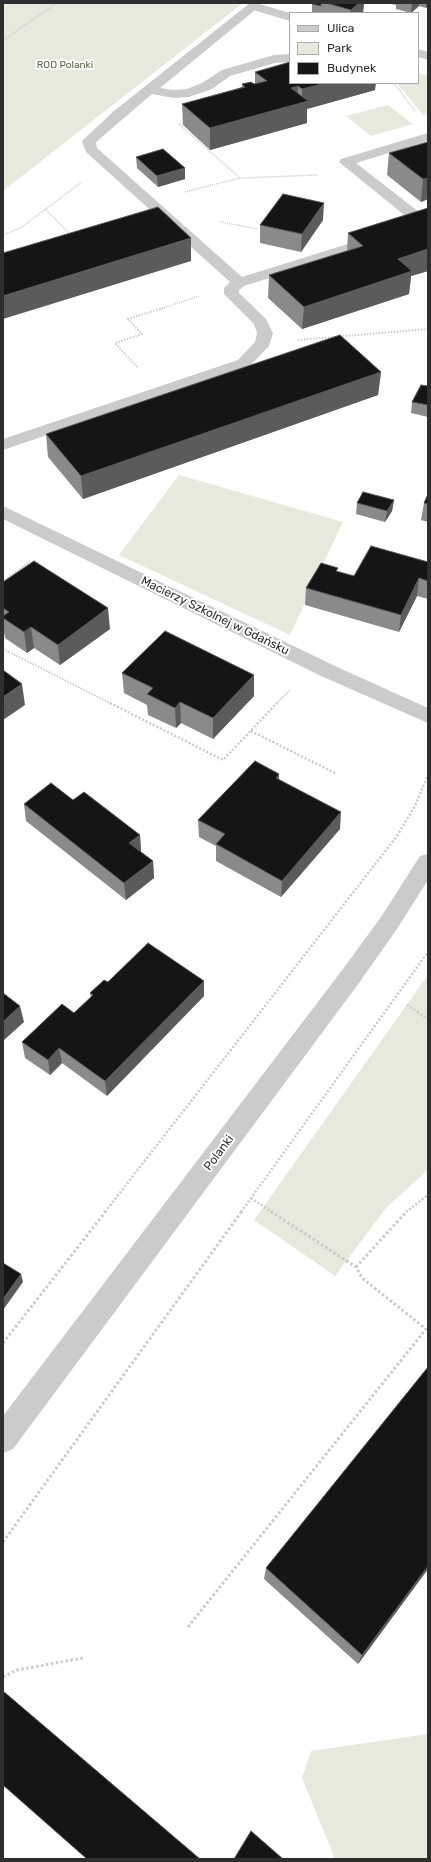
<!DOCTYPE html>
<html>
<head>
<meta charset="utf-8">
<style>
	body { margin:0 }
	#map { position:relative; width:431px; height:1862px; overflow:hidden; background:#fff; font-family:Rubik,sans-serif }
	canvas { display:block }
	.frame { position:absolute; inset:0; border:4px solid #2e2e2e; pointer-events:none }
	.legend { position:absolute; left:289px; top:12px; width:130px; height:72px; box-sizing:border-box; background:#fff; border:1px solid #ababab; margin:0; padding:5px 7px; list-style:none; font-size:12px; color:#2e2e2e }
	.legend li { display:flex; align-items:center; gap:8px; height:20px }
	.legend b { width:20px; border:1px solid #ababab }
</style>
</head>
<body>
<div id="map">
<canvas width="431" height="1862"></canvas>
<div class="frame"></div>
<ul class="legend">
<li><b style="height:5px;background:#cbcbcb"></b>Ulica</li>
<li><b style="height:11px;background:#e5eadd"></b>Park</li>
<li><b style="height:11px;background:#151515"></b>Budynek</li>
</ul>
</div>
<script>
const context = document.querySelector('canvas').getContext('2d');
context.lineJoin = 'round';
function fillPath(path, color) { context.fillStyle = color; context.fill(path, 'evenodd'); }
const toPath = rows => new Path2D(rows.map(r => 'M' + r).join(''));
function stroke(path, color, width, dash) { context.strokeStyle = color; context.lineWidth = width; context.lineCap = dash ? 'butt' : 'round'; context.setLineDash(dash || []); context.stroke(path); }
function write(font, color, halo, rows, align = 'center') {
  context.font = font + ' Rubik,sans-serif'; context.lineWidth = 4; context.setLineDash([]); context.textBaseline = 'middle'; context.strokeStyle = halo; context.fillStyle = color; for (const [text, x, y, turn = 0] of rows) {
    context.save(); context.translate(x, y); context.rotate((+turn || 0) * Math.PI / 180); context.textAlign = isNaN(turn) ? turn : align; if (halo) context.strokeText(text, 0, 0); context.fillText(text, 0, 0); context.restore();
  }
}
fillPath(toPath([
	[3,3,243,3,3,191],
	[418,73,428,76,428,113,423,115,397,83,418,83],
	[388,105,413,124,371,136,346,116],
	[179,475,343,522,290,635,119,555],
	[428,975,428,1170,386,1208,335,1276,254,1220],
	[428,1734,428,1859,335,1859,302,1778,311,1751]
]), '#e5eadd');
stroke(toPath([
	[3,40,57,3],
	[394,83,415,111],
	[179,124,240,178],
	[185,192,240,178,318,175],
	[45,209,71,235],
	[221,222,258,229],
	[3,235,22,227,82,182],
	[160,309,199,296]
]), '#cbcbcb', 1.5, [1, 1]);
stroke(toPath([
	[298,340,428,329],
	[137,367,115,343,142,334,128,319,163,308],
	[3,582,30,561],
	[3,649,112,704],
	[276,704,290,690]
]), '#cbcbcb', 2, [1.5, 1.5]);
stroke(toPath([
	[110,703,223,760,277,703],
	[251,731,335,773],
	[407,1005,428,1019],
	[251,1198,272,1212],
	[105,1212,397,836,415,806,428,775],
	[241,1212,428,952],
	[406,1212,428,1195]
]), '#cbcbcb', 2.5, [2, 2]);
stroke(toPath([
	[356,1267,407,1211],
	[3,1343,106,1211],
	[3,1542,242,1211],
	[188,1627,426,1329,362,1278,356,1267,270,1211],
	[3,1677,17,1670,83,1658]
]), '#cbcbcb', 3, [2.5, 2.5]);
fillPath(toPath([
	[250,3,256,3,260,6,160,88,173,90,187,89,202,83,222,70,274,55,290,54,290,62,275,63,230,76,212,89,189,97,173,98,152,94,96,142,97,148,242,277,370,237,380,237,382,240,380,243,244,286,239,290,239,293,266,319,273,333,269,346,250,366,3,450,3,439,238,360,255,342,257,333,254,324,224,294,224,288,230,282,86,152,82,141,114,111,250,3],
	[428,133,428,141,356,163,428,219,428,228,412,232,407,231,405,228,407,225,414,223,339,162,341,159,428,133]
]), '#cbcbcb');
fillPath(toPath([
	[250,3,256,3,290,13,290,21,250,9,248,6,250,3],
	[418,49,428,52,428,60,418,57,418,49],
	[3,506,335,666,428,708,428,723,321,676,3,519,3,506]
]), '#cbcbcb');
fillPath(toPath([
	[428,854,428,880,397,929,359,983,13,1449,3,1453,3,1416,343,969,381,917,420,856,428,854]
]), '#cbcbcb');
fillPath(toPath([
	[313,3,364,3,363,13,312,13,312,4],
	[387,3,428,3,426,8,419,6,411,13,396,9,396,5],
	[255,72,375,90,307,109,307,123,210,150,183,125,182,104,242,87,242,84,255,84],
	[428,142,428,199,421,202,387,175,389,153],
	[136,157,185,179,158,187,137,168],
	[428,208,428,271,411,276,409,294,302,329,268,298,269,275,347,251,348,233],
	[323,220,301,252,260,243,260,225],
	[381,372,378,395,83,499,48,457,46,434],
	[428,386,428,417,411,413,412,402],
	[428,494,428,522,421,520,424,503],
	[394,500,392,511,385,522,356,514,357,503],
	[428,562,428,599,417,596,399,632,305,605,306,588,338,572,354,576],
	[3,582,110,629,60,665,34,648,27,653,5,638,3,627],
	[122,673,254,675,254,696,213,739,181,723,176,728,148,715,147,705,124,693],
	[279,774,279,779,340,829,281,897,216,861,216,846,199,837,198,820],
	[73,800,140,835,141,851,141,852,153,861,154,878,126,900,26,821,24,804],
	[108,982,204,996,107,1096,62,1063,50,1075,25,1058,22,1042,74,1013,91,997,90,993],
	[428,1367,428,1569,358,1664,264,1579,266,1568]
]), '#8a8a8a');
fillPath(toPath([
	[359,3,364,3,363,13,350,13,351,10],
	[412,3,419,3,419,6,411,13],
	[426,3,428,3,428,6,426,8],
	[326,83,376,83,375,90,307,109,307,123,210,150,210,128,291,88,298,86,297,104,302,103,302,89],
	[185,168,185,179,158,187,157,176],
	[428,178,428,199,421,202,423,179],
	[324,203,323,220,301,252,302,234],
	[191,238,191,261,3,319,3,296],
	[428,249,428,271,411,276,409,294,302,329,304,307,398,259],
	[381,372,378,395,83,499,81,476],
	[394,500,392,511,385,522,387,511],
	[419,578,417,596,399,632,401,615],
	[108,608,110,629,60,665,58,645],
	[31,627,34,648,27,653,24,632],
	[254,675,254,696,213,739,213,718],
	[22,684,25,705,3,720,3,697],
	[180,702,181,723,176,728,175,708],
	[279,774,278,791,276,778],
	[341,812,340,829,281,897,282,881],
	[140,835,141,851,131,860,129,843],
	[153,861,154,878,126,900,124,883],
	[204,981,204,996,107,1096,105,1081],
	[20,1006,24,1022,3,1041,3,1022],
	[59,1048,62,1063,50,1075,48,1060],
	[21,1274,23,1282,3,1310,3,1299],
	[428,1566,428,1569,358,1664,362,1655]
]), '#5b5b5b');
const building = toPath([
	[313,3,321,3,321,6,312,4,313,3],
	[326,3,359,3,351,10,326,3],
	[290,62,290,83,326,83,302,89,298,86,291,88,308,101,210,128,182,104,245,87,242,84,251,82,254,84,267,81,255,72,290,62],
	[428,142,428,178,423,179,389,153,428,142],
	[163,149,185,168,157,176,136,157,163,149],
	[283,194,324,203,302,234,260,225,283,194],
	[158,207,191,238,3,296,3,253,158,207],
	[428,208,428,249,398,259,412,271,304,307,269,275,363,246,348,233,428,208],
	[340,335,381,372,81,476,46,434,340,335],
	[421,385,428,386,428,405,412,402,421,385],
	[363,492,394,500,387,511,357,503,363,492],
	[428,494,428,504,424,503,428,494],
	[371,546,428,562,428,581,419,578,401,615,306,588,321,563,338,568,336,571,354,576,371,546],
	[34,561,108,608,58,645,31,627,24,632,3,618,3,616,9,612,3,608,3,582,34,561],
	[165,631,254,675,213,718,180,702,175,708,147,694,153,688,122,673,165,631],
	[3,670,22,684,3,697,3,670],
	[255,761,279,774,276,778,341,812,282,881,216,844,225,834,198,820,255,761],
	[51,783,73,800,84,792,140,835,129,843,153,861,124,883,24,804,51,783],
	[148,943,204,981,105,1081,59,1048,48,1060,22,1042,62,1004,74,1013,93,995,90,993,104,980,108,982,148,943],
	[3,993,20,1006,3,1022,3,993],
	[3,1263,21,1274,3,1299,3,1263],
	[428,1367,428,1566,362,1655,266,1568,428,1367],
	[3,1691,200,1859,87,1859,3,1785,3,1691],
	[251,1831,283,1859,234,1859,251,1831]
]);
fillPath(building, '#151515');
stroke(building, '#5b5b5b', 1);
write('10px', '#55663f', '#fff', [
	["ROD Polanki",65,65]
]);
write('12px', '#2e2e2e', '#fff', [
	["Macierzy Szkolnej w Gdańsku",215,616,26],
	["Polanki",219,1153,-53]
]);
</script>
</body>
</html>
